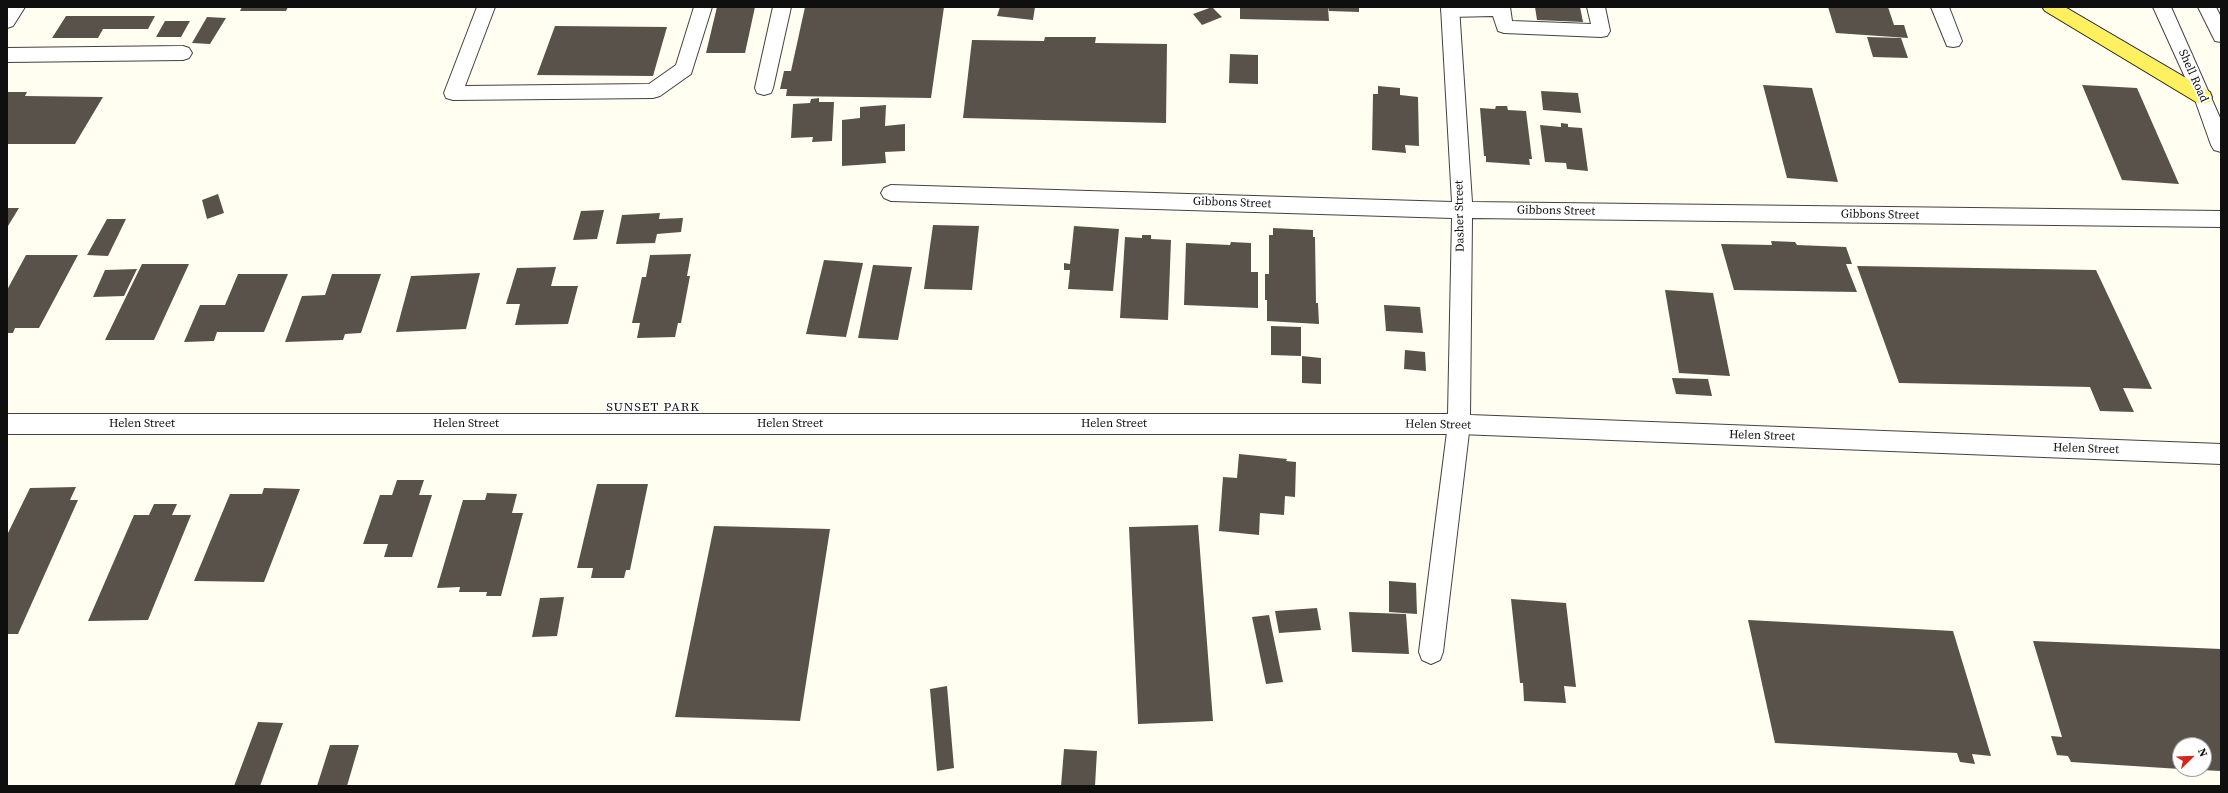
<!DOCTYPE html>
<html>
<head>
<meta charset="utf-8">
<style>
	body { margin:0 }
	#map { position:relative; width:2228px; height:793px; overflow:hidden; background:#fffef0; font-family:"Source Serif 4",serif }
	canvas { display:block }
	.frame { position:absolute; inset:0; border:8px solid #0f0f0f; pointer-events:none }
	.north { position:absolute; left:2172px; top:737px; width:40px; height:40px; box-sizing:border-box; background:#fff; border:1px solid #9f9f9f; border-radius:50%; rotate:67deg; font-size:11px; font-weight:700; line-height:16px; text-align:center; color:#0f0f0f }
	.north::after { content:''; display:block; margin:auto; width:14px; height:18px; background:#cf2916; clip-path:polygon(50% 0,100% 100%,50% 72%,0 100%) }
</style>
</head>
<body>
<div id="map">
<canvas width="2228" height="793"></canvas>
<div class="frame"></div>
<div class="north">N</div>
</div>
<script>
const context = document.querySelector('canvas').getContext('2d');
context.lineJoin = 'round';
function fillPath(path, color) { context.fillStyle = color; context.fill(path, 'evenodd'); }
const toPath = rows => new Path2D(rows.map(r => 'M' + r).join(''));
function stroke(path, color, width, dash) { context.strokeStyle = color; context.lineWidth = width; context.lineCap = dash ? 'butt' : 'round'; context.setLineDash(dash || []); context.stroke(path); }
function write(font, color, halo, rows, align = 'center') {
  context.font = font + ' "Source Serif 4",serif'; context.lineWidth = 4; context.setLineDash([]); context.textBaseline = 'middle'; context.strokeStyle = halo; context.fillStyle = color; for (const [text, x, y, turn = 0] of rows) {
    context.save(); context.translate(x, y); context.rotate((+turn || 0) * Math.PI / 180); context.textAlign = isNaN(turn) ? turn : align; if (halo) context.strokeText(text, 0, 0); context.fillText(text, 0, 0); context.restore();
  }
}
fillPath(toPath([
	[242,7,288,7,286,11,240,11],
	[717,7,755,7,745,53,706,53],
	[805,7,944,7,931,98,786,96,787,89,780,89,784,71,791,71],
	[1000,7,1035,7,1033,20,997,16],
	[1212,7,1222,17,1202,25,1193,14],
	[1240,7,1328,7,1329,21,1240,19],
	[1328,7,1359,7,1359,12,1329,11],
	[1535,7,1580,7,1583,22,1537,20],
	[1828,7,1888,7,1894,25,1904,25,1908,38,1836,33],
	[66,16,155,16,148,29,103,29,98,38,52,38],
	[207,17,226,18,210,44,192,43],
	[165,21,190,21,181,37,156,37],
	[555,26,667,27,653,76,537,75],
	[1045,37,1096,37,1095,43,1167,44,1166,123,963,118,972,40,1044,41],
	[1867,37,1901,38,1908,58,1873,57],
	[1230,54,1258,55,1258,84,1229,83],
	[1763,85,1812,88,1838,182,1787,178],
	[2082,85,2137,88,2179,184,2122,180],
	[1378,86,1400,88,1400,95,1418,97,1419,146,1405,145,1406,153,1372,150,1373,94,1378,94],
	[1541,91,1578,93,1581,113,1543,110],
	[7,92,27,92,25,96,103,97,75,144,7,144],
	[819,98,819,102,834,102,832,141,812,142,813,137,791,138,793,104,810,103,811,99],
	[886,105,885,126,905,124,905,151,885,152,886,163,842,166,842,120,860,118,860,107],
	[1496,106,1507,106,1508,110,1526,111,1532,159,1529,159,1530,165,1486,162,1486,156,1484,156,1480,108,1495,109],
	[1561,123,1568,124,1568,127,1582,128,1588,171,1567,169,1566,163,1545,162,1540,125,1561,127],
	[218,194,224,213,207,219,202,200],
	[7,208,19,208,8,226,7,226],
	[604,210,597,239,573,240,581,211],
	[660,213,659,219,683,218,681,232,657,234,655,243,616,244,622,215],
	[107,219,126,219,108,256,87,255],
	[933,225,979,226,972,290,924,289],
	[1074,226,1119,229,1113,291,1068,289,1070,270,1064,270,1064,263,1070,264],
	[1273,228,1313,230,1313,237,1315,237,1316,303,1318,303,1319,324,1267,321,1267,300,1265,300,1265,274,1269,274,1269,235,1273,235],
	[1142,235,1151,235,1151,239,1171,240,1168,320,1120,318,1125,237,1142,238],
	[1771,241,1795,242,1797,245,1846,247,1852,264,1846,264,1857,292,1734,290,1721,244,1772,245],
	[1231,242,1251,243,1251,272,1258,272,1258,308,1184,305,1186,243,1230,245],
	[691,254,687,276,690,276,681,323,678,323,675,337,637,338,640,323,632,323,642,277,646,277,650,255],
	[26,255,78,255,39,328,15,328,13,333,7,333,7,290],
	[824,260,863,263,846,337,806,334],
	[142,264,189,264,154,340,105,340],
	[873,265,912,267,898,340,858,338],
	[1857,266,2096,270,2152,389,2123,388,2134,412,2100,411,2090,387,1899,383],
	[556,267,551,286,578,286,568,324,515,325,520,304,506,304,517,268],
	[137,269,124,296,93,297,105,270],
	[480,273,466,329,396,332,411,276],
	[238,274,288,274,264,332,217,332,214,341,184,342,200,305,225,305],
	[332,274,381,274,361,333,345,334,343,340,285,342,302,296,325,295],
	[1665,290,1713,293,1730,376,1679,373],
	[1384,305,1420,307,1423,333,1386,331],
	[1271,326,1301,327,1301,356,1271,355],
	[1405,350,1425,352,1426,371,1404,369],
	[1302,356,1321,358,1321,384,1302,383],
	[1672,378,1708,379,1712,396,1676,394],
	[1239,454,1287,459,1286,461,1296,462,1295,497,1285,496,1284,515,1260,513,1259,535,1219,531,1223,477,1237,478],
	[397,480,424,480,419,495,432,495,412,557,384,557,388,544,363,544,380,495,392,495],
	[597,484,648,484,630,570,626,570,624,578,591,578,593,568,577,568],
	[76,487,70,500,78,500,18,634,7,634,7,535,30,488],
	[264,488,300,489,264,582,194,581,230,494,262,494],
	[487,493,517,494,512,513,523,513,501,596,486,596,487,592,459,592,460,587,437,588,463,500,485,500],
	[154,504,177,504,172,515,191,515,148,620,88,621,134,515,149,515],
	[1198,525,1213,721,1138,724,1129,527],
	[714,526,830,529,800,721,675,717],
	[1389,581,1416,583,1417,614,1389,612],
	[564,597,557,636,532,637,540,598],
	[1511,599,1566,603,1576,687,1564,686,1566,703,1524,701,1523,683,1520,683],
	[1317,608,1321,630,1279,633,1275,611],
	[1349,612,1406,614,1409,654,1352,652],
	[1269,615,1283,682,1266,684,1252,617],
	[1748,620,1953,631,1991,756,1972,754,1975,764,1960,762,1957,753,1775,743],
	[2033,641,2221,649,2221,771,2201,770,2204,769,2204,745,2180,745,2180,769,2071,762,2068,756,2057,755,2051,736,2062,737],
	[947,686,954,768,937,771,930,689],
	[258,722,283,723,260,786,234,786],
	[330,745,359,745,347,786,317,786],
	[1064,749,1097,751,1095,786,1061,786]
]), '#59524a');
const lane = toPath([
	[477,7,495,7,465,86,649,84,676,65,694,7,712,7,691,74,660,96,653,98,453,100,446,98,444,93,477,7],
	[773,7,791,7,773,88,771,93,764,95,757,93,755,88,773,7],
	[1443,7,1510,7,1512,21,1591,24,1587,7,1605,7,1610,31,1607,36,1601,37,1504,33,1498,31,1493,16,1450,17,1444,15,1441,11,1443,7],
	[1931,7,1949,7,1962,41,1959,46,1953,47,1947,46,1931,7],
	[2198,7,2216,7,2221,17,2221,42,2215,41,2198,7],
	[183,46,189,48,192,53,189,58,183,60,7,62,7,48,183,46],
	[1459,414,1467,417,1470,424,1443,652,1440,660,1431,664,1422,660,1419,652,1448,424,1451,417,1459,414]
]);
const street = toPath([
	[7,7,25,7,13,26,7,28,7,7],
	[1441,7,1459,7,1472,202,2221,211,2221,227,1472,218,1470,415,2221,444,2221,464,1459,434,7,434,7,414,1448,414,1452,218,891,201,884,198,881,193,884,188,891,185,1452,202,1441,7],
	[2153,7,2171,7,2221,120,2221,152,2214,150,2211,145,2194,97,2153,7]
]);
const primary = toPath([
	[2042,7,2065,7,2210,92,2212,97,2210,102,2203,104,2196,102,2045,11,2042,7]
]);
stroke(lane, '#424242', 2);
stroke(street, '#424242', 2);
stroke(primary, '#202020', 2);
fillPath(lane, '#fff');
fillPath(street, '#fff');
fillPath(primary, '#fff060');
write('12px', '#0f0f0f', '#fff', [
	["Shell Road",2193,76,66],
	["Gibbons Street",1232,203,2],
	["Gibbons Street",1556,211,1],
	["Gibbons Street",1880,215,1],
	["Dasher Street",1460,216,-91],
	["Helen Street",142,424],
	["Helen Street",466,424],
	["Helen Street",790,424],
	["Helen Street",1114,424],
	["Helen Street",1438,425,1],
	["Helen Street",1762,436,2],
	["Helen Street",2086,449,2]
]);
context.letterSpacing = '1px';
write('13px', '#0f0f0f', '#fff', [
	["SUNSET PARK",653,408]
]);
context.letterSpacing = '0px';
</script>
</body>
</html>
